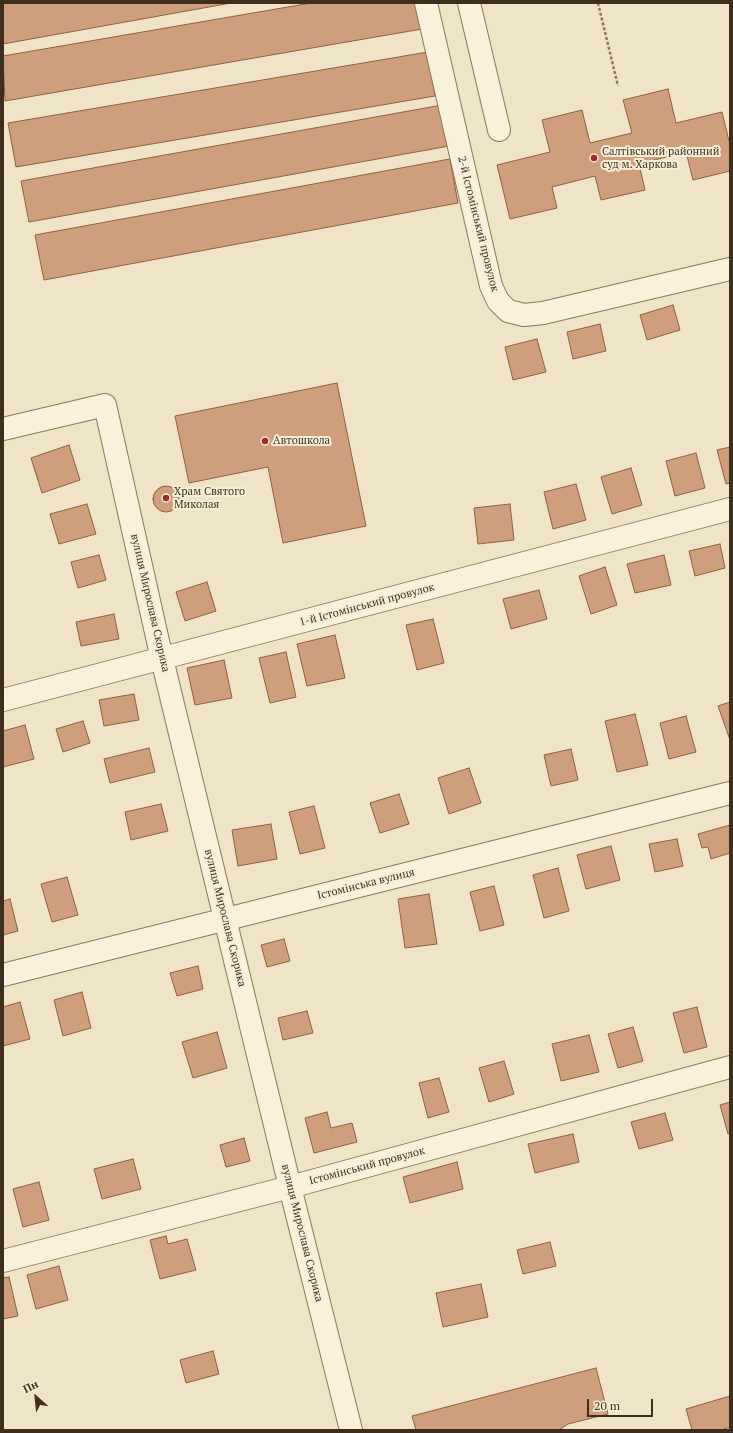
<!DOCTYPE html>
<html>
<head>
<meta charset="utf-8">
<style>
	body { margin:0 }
	#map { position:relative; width:733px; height:1433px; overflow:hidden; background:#f0e4c8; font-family:"PT Serif",serif }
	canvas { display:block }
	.frame { position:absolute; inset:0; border:4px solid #3d2e20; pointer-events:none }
	.north { position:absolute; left:16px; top:1377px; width:40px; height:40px; -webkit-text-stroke:3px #f7eed8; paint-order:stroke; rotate:333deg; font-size:11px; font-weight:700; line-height:16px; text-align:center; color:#3d2e20 }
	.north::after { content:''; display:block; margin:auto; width:14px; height:18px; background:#3d2e20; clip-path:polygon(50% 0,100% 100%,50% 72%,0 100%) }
	.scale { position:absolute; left:587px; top:1399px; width:66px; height:18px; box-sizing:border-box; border:2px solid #3d2e20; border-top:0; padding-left:5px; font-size:12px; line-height:14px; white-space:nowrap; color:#3d2e20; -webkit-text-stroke:3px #f7eed8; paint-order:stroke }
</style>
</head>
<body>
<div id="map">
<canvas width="733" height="1433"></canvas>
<div class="frame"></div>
<div class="north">Пн</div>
<div class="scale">20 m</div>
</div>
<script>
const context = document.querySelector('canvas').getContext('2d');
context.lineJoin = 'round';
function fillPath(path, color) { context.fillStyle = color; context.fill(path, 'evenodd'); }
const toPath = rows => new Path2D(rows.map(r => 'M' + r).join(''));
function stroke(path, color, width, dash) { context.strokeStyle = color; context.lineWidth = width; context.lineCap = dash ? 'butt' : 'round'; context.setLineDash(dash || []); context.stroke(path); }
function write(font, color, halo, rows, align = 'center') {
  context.font = font + ' "PT Serif",serif'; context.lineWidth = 4; context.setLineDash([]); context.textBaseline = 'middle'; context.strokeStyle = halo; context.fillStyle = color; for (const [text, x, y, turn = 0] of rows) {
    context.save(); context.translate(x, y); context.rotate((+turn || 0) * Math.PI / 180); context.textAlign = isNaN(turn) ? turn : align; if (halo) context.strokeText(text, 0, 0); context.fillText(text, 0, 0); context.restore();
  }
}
const building = toPath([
	[3,3,231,3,3,44,3,3],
	[311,3,418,3,422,29,5,101,3,56,311,3],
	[428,52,435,96,16,167,8,123,428,52],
	[668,89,676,123,722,112,730,145,730,171,693,180,686,152,639,164,645,190,601,200,595,176,552,187,557,208,510,219,497,165,550,152,542,120,582,110,590,143,632,133,623,100,668,89],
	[442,105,449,146,29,222,21,181,442,105],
	[450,159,458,203,44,280,35,235,450,159],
	[673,305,680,330,647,340,640,315,673,305],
	[600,324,606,351,573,359,567,332,600,324],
	[537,339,546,372,513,380,505,347,537,339],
	[337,383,366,526,283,543,268,467,189,483,175,416,337,383],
	[69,445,80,480,42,493,31,458,69,445],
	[730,447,730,483,726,484,717,450,730,447],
	[696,453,705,488,675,496,666,461,696,453],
	[631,468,642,505,612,514,601,477,631,468],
	[576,484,586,520,553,529,544,492,576,484],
	'153 499a13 13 0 1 1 26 0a13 13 0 1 1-26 0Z',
	[87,504,96,534,59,544,50,514,87,504],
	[510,504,514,540,478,544,474,508,510,504],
	[720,544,725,568,695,576,689,551,720,544],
	[99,555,106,580,78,588,71,562,99,555],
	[664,555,671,585,635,593,627,564,664,555],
	[605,567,617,605,591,614,579,576,605,567],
	[207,582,216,611,185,621,176,592,207,582],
	[539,590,547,619,511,629,503,599,539,590],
	[114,614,119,639,81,646,76,622,114,614],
	[433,619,444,663,417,670,406,625,433,619],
	[335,635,345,678,307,686,297,644,335,635],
	[286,652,296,697,270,703,259,658,286,652],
	[224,660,232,698,195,705,187,668,224,660],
	[134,694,139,720,104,726,99,700,134,694],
	[730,702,730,740,718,706,730,702],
	[635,714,648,765,617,772,605,721,635,714],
	[686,716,696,752,669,759,660,723,686,716],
	[83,721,90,743,63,752,56,729,83,721],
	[25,725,34,759,3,767,3,731,25,725],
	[149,748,155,772,110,783,104,759,149,748],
	[571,749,578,780,551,786,544,755,571,749],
	[469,768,481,803,449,814,438,778,469,768],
	[399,794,409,824,380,833,370,803,399,794],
	[161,804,168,831,131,840,125,812,161,804],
	[314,806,325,848,300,854,289,812,314,806],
	[271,824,277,859,238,866,232,830,271,824],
	[730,825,730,853,711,859,708,847,702,848,698,834,730,825],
	[677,839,683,866,655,872,649,844,677,839],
	[611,846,620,880,586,889,577,855,611,846],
	[558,868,569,911,544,918,533,875,558,868],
	[67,877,78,915,52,922,41,884,67,877],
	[494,886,504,925,480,931,470,892,494,886],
	[429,894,437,944,405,948,398,899,429,894],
	[10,899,18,931,3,935,3,901,10,899],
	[284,939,290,961,267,967,261,945,284,939],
	[198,966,203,989,177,996,170,973,198,966],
	[82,992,91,1028,63,1036,54,1000,82,992],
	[20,1002,30,1039,3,1046,3,1007,20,1002],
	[697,1007,707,1047,684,1053,673,1013,697,1007],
	[307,1011,313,1033,283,1040,278,1018,307,1011],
	[633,1027,643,1061,618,1068,608,1034,633,1027],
	[217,1032,227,1068,193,1078,182,1042,217,1032],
	[589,1035,599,1072,561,1081,552,1044,589,1035],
	[504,1061,514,1094,489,1102,479,1068,504,1061],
	[439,1078,449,1112,428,1118,419,1083,439,1078],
	[730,1102,730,1133,728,1134,720,1105,730,1102],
	[327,1112,331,1128,352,1123,357,1142,314,1153,305,1118,327,1112],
	[665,1113,673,1140,639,1149,631,1122,665,1113],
	[573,1134,579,1162,535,1173,528,1144,573,1134],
	[244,1138,250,1161,226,1167,220,1145,244,1138],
	[133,1159,141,1189,102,1199,94,1169,133,1159],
	[457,1162,463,1189,410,1203,403,1177,457,1162],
	[39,1182,49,1220,23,1227,13,1189,39,1182],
	[166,1236,168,1244,187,1239,196,1270,160,1279,150,1240,166,1236],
	[550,1242,556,1266,523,1274,517,1250,550,1242],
	[59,1266,68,1300,36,1309,27,1275,59,1266],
	[9,1277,18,1316,3,1319,3,1278,9,1277],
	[481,1284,488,1317,443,1327,436,1293,481,1284],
	[213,1351,219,1374,186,1383,180,1360,213,1351],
	[596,1368,608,1414,568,1424,559,1430,416,1430,412,1416,596,1368],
	[730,1396,730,1427,721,1430,692,1430,686,1409,730,1396]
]);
fillPath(building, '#cf9f7d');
stroke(building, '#8d5f41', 1);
const minor = toPath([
	[426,3,491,286,498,301,508,311,524,315,543,313,730,269],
	[469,3,499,130],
	[3,429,105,405,162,659,290,1187,351,1430],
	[3,700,730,509],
	[3,975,730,793],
	[3,1261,290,1187,730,1067]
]);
stroke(minor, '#8d765c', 24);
stroke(toPath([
	[598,3,618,86]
]), '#8d765c', 2.5, [3, 2]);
stroke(minor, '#faf1dc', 22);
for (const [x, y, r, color] of [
	[594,158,4,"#9e2a2b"],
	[265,441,4,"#9e2a2b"],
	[166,498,4,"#9e2a2b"]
]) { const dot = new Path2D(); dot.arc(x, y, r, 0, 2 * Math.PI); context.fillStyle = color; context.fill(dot); stroke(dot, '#f7eed8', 1.5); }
write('11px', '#3d2e20', '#f7eed8', [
	["Салтівський районний",602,152],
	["суд м. Харкова",602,165],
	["Автошкола",273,441],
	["Храм Святого",174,492],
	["Миколая",174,505]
], 'left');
write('11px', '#3d2e20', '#f7eed8', [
	["2-й Істомінський провулок",478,224,76],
	["вулиця Мирослава Скорика",150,603,77],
	["1-й Істомінський провулок",367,605,-15],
	["Істомінська вулиця",366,884,-14],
	["вулиця Мирослава Скорика",225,918,76],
	["Істомінський провулок",367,1166,-15],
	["вулиця Мирослава Скорика",302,1233,76]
]);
</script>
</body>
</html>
